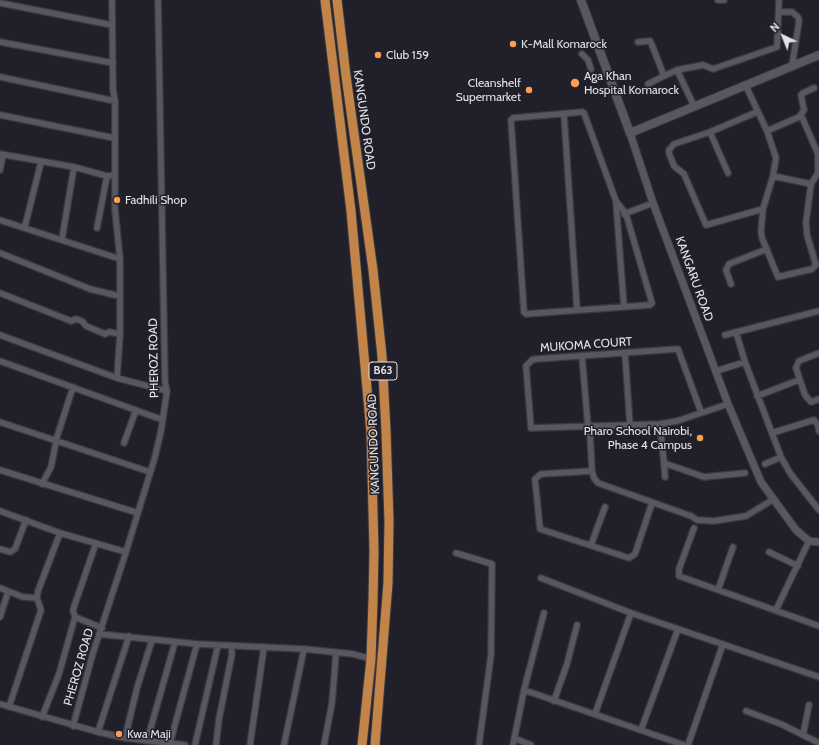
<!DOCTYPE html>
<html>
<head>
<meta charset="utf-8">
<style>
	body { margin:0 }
	#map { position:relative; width:819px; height:745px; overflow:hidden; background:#21202a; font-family:Cabin,sans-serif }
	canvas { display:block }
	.north { position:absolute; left:763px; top:16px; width:40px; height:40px; -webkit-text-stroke:3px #21202a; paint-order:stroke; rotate:317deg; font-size:11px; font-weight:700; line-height:16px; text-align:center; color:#e2e2e9 }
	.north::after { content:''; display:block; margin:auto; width:14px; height:18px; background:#e2e2e9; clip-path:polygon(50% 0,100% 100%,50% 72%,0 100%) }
</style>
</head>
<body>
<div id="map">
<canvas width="819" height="745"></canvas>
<div class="north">N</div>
</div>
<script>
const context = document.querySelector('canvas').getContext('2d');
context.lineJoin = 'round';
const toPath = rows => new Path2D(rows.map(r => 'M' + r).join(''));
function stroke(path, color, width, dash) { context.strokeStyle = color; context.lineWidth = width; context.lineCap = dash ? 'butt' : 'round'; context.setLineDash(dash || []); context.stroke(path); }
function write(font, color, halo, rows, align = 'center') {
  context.font = font + ' Cabin,sans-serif'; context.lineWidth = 3; context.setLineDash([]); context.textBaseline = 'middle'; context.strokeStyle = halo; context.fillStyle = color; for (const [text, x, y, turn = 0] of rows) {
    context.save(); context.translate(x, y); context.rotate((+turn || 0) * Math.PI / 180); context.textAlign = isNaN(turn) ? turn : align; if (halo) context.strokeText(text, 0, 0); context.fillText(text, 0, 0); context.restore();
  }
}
const minor = toPath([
	[112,0,113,90,115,101,115,210,120,259,120,334,117,378],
	[718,0,724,0],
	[0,3,112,25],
	[779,12,792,12,798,17,799,21,792,66],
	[0,42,113,63],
	[638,42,650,41,652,45,664,76,677,70,694,106],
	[582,54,588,60,591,69],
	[677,70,703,65,713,69,777,47,779,0],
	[0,77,115,101],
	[648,84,664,76],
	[746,86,767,131,776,158,773,176,763,209,761,231,762,238,778,277,812,269,816,265,807,235,806,222,811,184,818,173,818,154,801,115],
	[582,112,584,113,616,201,626,214,652,303,650,305,526,314,524,312,511,120,513,118,582,112],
	[757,112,710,132,674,144,669,150,669,153,674,166,684,174,706,225,763,209],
	[0,115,114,138],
	[564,115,577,309],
	[767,131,799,117,804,110,801,95,803,93,814,88],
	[710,132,728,173],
	[0,154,74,167,107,176,115,175],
	[0,170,3,155],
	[773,176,811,184],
	[616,202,624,307],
	[624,214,653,203],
	[0,220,120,259],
	[25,226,41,162],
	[97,228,107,176],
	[62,239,74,167],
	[0,253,90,289,119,296],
	[731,284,726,270,729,264,767,249],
	[0,293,71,321,76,319,82,321,86,326,105,334,109,332,120,334],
	[736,332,745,362,781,457,790,473,819,510],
	[0,335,117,378,167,391],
	[725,335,819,311],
	[819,353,799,361,796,368,805,395,811,402,819,399],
	[625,354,630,425],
	[582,356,588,427],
	[0,361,163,420],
	[716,371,745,362],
	[757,396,799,380],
	[701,412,678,349,536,359,532,360,526,366,531,428,660,424,677,421,728,404],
	[0,422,150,472],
	[660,424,664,463,704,477,745,473],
	[772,433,814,420,818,425,819,431],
	[590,434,592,471,594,478,598,483,691,516,697,520,714,521,746,516,774,499],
	[124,443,136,410],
	[664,463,665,477],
	[765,464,781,457],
	[0,470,138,513],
	[592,471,541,474,535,479,540,529,629,558,635,554,652,503],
	[42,484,51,467,57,437,73,387],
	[0,511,60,533,126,552],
	[694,528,679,569,679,576,819,626],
	[591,545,605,507],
	[0,549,10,552,15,549,26,520],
	[769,552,798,566],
	[456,553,492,564,491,655,479,745],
	[541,578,631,613,819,677],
	[0,588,23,597,37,598],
	[718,590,733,547],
	[776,610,809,541],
	[0,617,8,592],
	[75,617,102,628],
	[99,634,197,644,304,649,353,654,371,659],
	[524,690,684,745],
	[554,701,567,664,577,625],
	[0,704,98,732,125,738,185,745],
	[9,707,41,610,37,598,38,591,60,533],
	[746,711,781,724,819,743],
	[595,714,631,613],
	[42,717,59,674,75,617,73,610,76,601,96,543],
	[73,726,93,653,126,552,155,457,161,431,167,391,165,382,158,0],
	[641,730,678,629],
	[98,732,129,636],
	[803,735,809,705],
	[125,738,137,688,152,640],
	[514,738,531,745],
	[147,741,175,642],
	[170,743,197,644],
	[195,745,218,645],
	[216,745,219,719,232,654,231,646],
	[250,745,264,647],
	[284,745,304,649],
	[324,745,332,703,336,654],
	[513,745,524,690,544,613],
	[688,745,723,644]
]);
const tertiary = toPath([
	[630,133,653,203,728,404,761,482,796,530,809,541,819,542]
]);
const secondary = toPath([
	[581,0,630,133,819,55]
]);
const trunk = toPath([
	[325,0,351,211,371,433,374,551,373,600,371,659,362,745],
	[337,0,346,76,373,270,382,356,386,431,389,521,388,583,375,745]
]);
stroke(minor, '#3a3a41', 8);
stroke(tertiary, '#3a3a41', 9);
stroke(secondary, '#3a3a41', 10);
stroke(trunk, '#3a3a41', 11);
stroke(minor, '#575661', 5.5);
stroke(tertiary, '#575661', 7);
stroke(secondary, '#575661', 8);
stroke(trunk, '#c28448', 9);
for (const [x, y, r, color] of [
	[513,44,4,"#fb9e51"],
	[378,55,4,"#fb9e51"],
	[575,83,5,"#fb9e51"],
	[529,90,4,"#fb9e51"],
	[117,200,4,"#fb9e51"],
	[700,438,4,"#fb9e51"],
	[119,734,4,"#fb9e51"]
]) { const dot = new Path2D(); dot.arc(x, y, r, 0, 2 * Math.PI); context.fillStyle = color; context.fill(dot); stroke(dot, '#21202a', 1.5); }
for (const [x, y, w] of [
	[383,371,28]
]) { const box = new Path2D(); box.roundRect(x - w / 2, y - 9, w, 18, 3); context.fillStyle = '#21202a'; context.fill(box); stroke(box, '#e2e2e9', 1); }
write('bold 11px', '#e2e2e9', null, [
	["B63",383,371]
]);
write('12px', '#e2e2e9', '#21202a', [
	["K-Mall Komarock",521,44],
	["Club 159",386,55],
	["Aga Khan",584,76],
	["Hospital Komarock",584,90],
	["Cleanshelf",521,83,"right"],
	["Supermarket",521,97,"right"],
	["Fadhili Shop",125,200],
	["Pharo School Nairobi,",692,431,"right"],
	["Phase 4 Campus",692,445,"right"],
	["Kwa Maji",127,734]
], 'left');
write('12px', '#e2e2e9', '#21202a', [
	["KANGUNDO ROAD",364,120,82],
	["KANGARU ROAD",694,279,70],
	["MUKOMA COURT",586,345,-4],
	["PHEROZ ROAD",154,358,-91],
	["KANGUNDO ROAD",374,444,-92],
	["PHEROZ ROAD",79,667,-74]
]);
</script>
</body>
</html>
